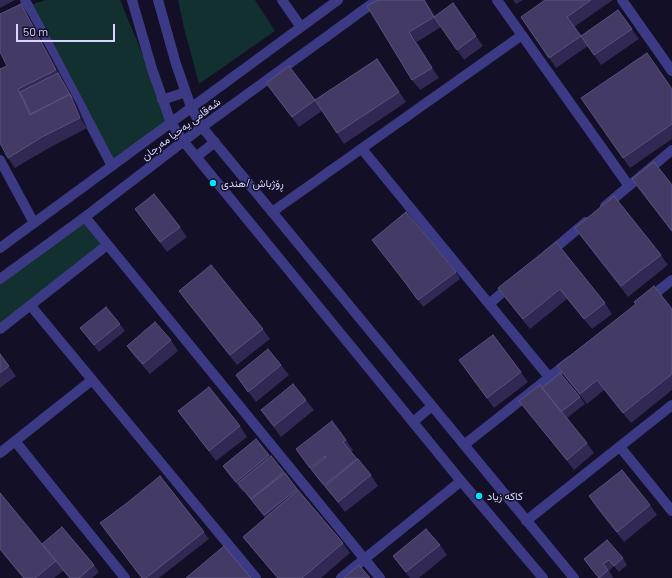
<!DOCTYPE html>
<html>
<head>
<meta charset="utf-8">
<style>
	body { margin:0 }
	#map { position:relative; width:672px; height:578px; overflow:hidden; background:#130f26; font-family:Barlow,sans-serif }
	canvas { display:block }
	.scale { position:absolute; left:16px; top:24px; width:99px; height:18px; box-sizing:border-box; border:2px solid #d9d4ff; border-top:0; padding-left:5px; font-size:12px; line-height:14px; white-space:nowrap; color:#d9d4ff; -webkit-text-stroke:3px #130f26; paint-order:stroke }
</style>
</head>
<body>
<div id="map">
<canvas width="672" height="578"></canvas>
<div class="scale">50 m</div>
</div>
<script>
const context = document.querySelector('canvas').getContext('2d');
context.lineJoin = 'round';
function fillPath(path, color) { context.fillStyle = color; context.fill(path, 'evenodd'); }
const toPath = rows => new Path2D(rows.map(r => 'M' + r).join(''));
function stroke(path, color, width, dash) { context.strokeStyle = color; context.lineWidth = width; context.lineCap = dash ? 'butt' : 'round'; context.setLineDash(dash || []); context.stroke(path); }
function write(font, color, halo, rows, align = 'center') {
  context.font = font + ' Barlow,Vazirmatn,sans-serif'; context.lineWidth = 3; context.setLineDash([]); context.textBaseline = 'middle'; context.strokeStyle = halo; context.fillStyle = color; for (const [text, x, y, turn = 0] of rows) {
    context.save(); context.translate(x, y); context.rotate((+turn || 0) * Math.PI / 180); context.textAlign = isNaN(turn) ? turn : align; if (halo) context.strokeText(text, 0, 0); context.fillText(text, 0, 0); context.restore();
  }
}
fillPath(toPath([
	[45,0,120,0,171,123,112,166,28,6],
	[178,0,255,0,275,31,199,84,184,28],
	[85,217,107,245,0,329,0,279]
]), '#12302f');
stroke(toPath([
	[25,0,112,166],
	[282,0,301,27],
	[497,0,629,186],
	[622,0,672,71],
	[362,149,549,377],
	[0,160,34,223],
	[605,206,672,150],
	[272,212,522,35],
	[85,217,380,578],
	[548,254,586,222],
	[648,299,672,280],
	[489,304,511,285],
	[31,306,256,578],
	[0,329,107,245],
	[15,441,125,578],
	[464,445,570,361],
	[620,447,672,511],
	[0,453,92,380],
	[526,521,672,405],
	[341,578,461,481]
]), '#3d3a85', 10);
stroke(toPath([
	[132,0,152,69,171,123,184,142,461,481,543,578],
	[158,0,176,64,191,107,202,127,574,578],
	[162,100,186,92],
	[196,157,215,142],
	[0,248,338,0],
	[0,279,85,217,202,127,377,0],
	[413,422,432,406]
]), '#3d3a85', 10);
fillPath(toPath([
	[0,0,15,0,0,8],
	[425,0,435,16,453,3,483,46,464,60,441,27,417,42,439,78,420,90,412,80,367,6],
	[513,0,523,0,516,4],
	[545,0,613,0,574,27,581,36,618,10,639,39,601,65,588,46,556,68,521,17],
	[28,14,77,105,87,128,49,148,15,168,8,158,7,66],
	[377,59,406,102,344,144,322,111,299,127,266,83,315,100],
	[672,89,672,139,630,168,581,98],
	[632,179,672,185,672,232,639,189],
	[135,209,180,227,187,237,167,252],
	[575,228,661,255,668,265,628,297,582,238],
	[372,240,456,272,460,279,423,307,409,287],
	[556,242,605,303,612,314,592,329,567,299,530,329,505,298,498,288],
	[179,291,263,329,270,339,237,365,186,301],
	[672,309,672,390,631,423,604,390,587,404,565,377,557,366],
	[120,324,125,331,99,352,80,328],
	[171,340,178,351,150,374,134,356,127,346],
	[0,354,16,376,0,388],
	[459,360,521,372,528,382,494,408],
	[281,365,289,375,256,402,236,375],
	[542,388,580,397,585,404,567,418,587,443,594,453,574,470,527,411,519,401],
	[306,400,314,410,281,437,268,420,261,410],
	[178,411,240,426,247,437,216,461],
	[256,439,297,489,301,494,343,543,350,553,321,578,277,578,251,547,243,537,265,518,244,491,243,492,230,476,223,466],
	[346,440,353,450,351,452,371,475,378,486,345,512,332,495,331,495,318,479,296,449],
	[0,493,42,544,94,565,99,572,92,578,69,578,63,571,54,578,23,578,0,550],
	[589,496,650,505,657,515,624,542,596,507],
	[127,503,204,532,209,539,159,578,142,578,100,523],
	[440,545,447,555,419,578,410,578,400,566,393,556],
	[623,558,627,565,619,572,614,566,609,571,613,577,612,578,598,578,584,559]
]), '#312854');
fillPath(toPath([
	[424,0,425,0,441,27,434,17],
	[21,4,28,14,77,105,87,128,80,118,58,73],
	[409,32,417,42,439,78,432,68]
]), '#1d163a');
const building = toPath([
	[378,0,424,0,434,17,409,32,432,68,412,80,367,6,378,0],
	[545,0,591,0,567,17,581,36,549,58,521,17,545,0],
	[453,3,476,36,457,50,434,17,453,3],
	[21,4,56,70,18,89,30,115,70,94,80,118,42,137,8,158,0,143,0,69,7,66,0,52,0,14,21,4],
	[618,10,632,29,594,55,581,36,618,10],
	[647,53,672,89,672,124,623,158,581,98,647,53],
	[377,59,399,92,337,133,315,100,377,59],
	[289,66,315,100,292,117,266,83,289,66],
	[58,73,72,98,70,94,31,114,20,92,58,73],
	[654,162,672,185,672,231,632,179,654,162],
	[154,194,180,227,160,242,135,209,154,194],
	[614,196,661,255,621,286,575,228,614,196],
	[406,212,424,233,456,272,418,300,404,281,372,240,406,212],
	[556,242,605,303,584,319,560,289,523,319,498,288,556,242],
	[211,265,263,329,230,355,179,291,211,265],
	[654,286,672,309,672,374,623,413,597,380,580,394,557,366,636,304,634,302,654,286],
	[106,307,120,324,94,345,80,328,106,307],
	[155,322,171,340,143,364,127,346,155,322],
	[493,335,521,372,487,398,459,360,493,335],
	[268,349,281,365,248,392,236,375,268,349],
	[0,354,9,366,0,373,0,354],
	[560,373,580,397,561,412,542,388,560,373],
	[293,384,306,400,274,426,261,410,293,384],
	[540,385,587,443,567,460,519,401,540,385],
	[209,387,240,426,209,451,178,411,209,387],
	[332,421,346,440,343,442,357,459,324,485,311,469,326,457,325,456,310,468,296,449,332,421],
	[256,439,269,455,236,482,223,466,256,439],
	[271,456,284,472,251,499,238,483,271,456],
	[358,459,371,475,338,502,325,486,358,459],
	[622,470,650,505,617,532,589,496,622,470],
	[285,473,297,489,264,515,251,499,285,473],
	[160,476,204,532,146,578,142,578,100,523,127,503,160,476],
	[298,490,343,543,302,578,278,578,243,537,298,490],
	[0,493,56,561,35,578,24,578,0,549,0,493],
	[62,527,94,565,79,578,70,578,42,544,62,527],
	[426,529,440,545,406,572,393,556,426,529],
	[607,540,623,558,614,566,609,560,603,564,608,570,599,578,584,559,607,540],
	[224,546,251,578,186,578,224,546],
	[359,565,370,578,344,578,359,565]
]);
fillPath(building, '#433a66');
stroke(building, '#5a527e', 1);
for (const [x, y, r, color] of [
	[213,183,4,"#00e5ff"],
	[479,496,4,"#00e5ff"]
]) { const dot = new Path2D(); dot.arc(x, y, r, 0, 2 * Math.PI); context.fillStyle = color; context.fill(dot); stroke(dot, '#130f26', 1.5); }
write('11px', '#d9d4ff', '#130f26', [
	["شەقامی یەحیا مەرجان",181,129,-37]
]);
write('11px', '#d9d4ff', '#130f26', [
	["ڕۆژباش /ھندی",221,183],
	["کاکە زیاد",487,496]
], 'left');
</script>
</body>
</html>
